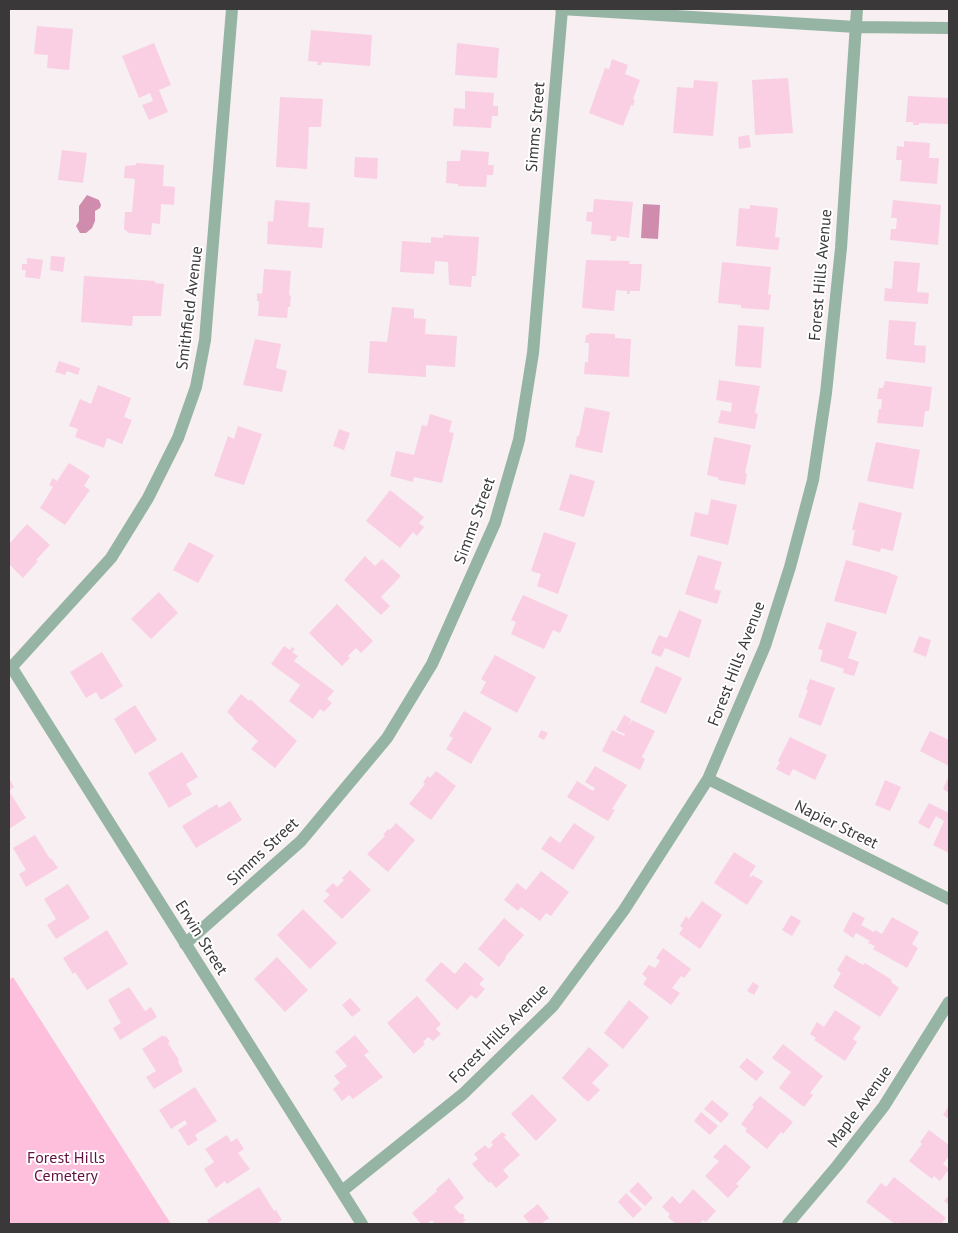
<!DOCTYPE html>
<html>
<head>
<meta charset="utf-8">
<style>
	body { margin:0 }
	#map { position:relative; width:958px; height:1233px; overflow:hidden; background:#f7eff2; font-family:"PT Sans",sans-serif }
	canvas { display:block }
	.frame { position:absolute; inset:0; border:10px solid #3b3839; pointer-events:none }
</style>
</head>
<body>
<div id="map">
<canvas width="958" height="1233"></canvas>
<div class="frame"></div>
</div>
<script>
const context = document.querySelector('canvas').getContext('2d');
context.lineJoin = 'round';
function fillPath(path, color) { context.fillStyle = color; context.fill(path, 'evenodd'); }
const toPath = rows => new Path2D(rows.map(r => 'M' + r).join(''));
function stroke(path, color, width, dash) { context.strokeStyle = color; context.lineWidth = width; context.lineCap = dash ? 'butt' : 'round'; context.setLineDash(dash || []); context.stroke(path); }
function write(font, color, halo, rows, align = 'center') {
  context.font = font + ' "PT Sans",sans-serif'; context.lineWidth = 4; context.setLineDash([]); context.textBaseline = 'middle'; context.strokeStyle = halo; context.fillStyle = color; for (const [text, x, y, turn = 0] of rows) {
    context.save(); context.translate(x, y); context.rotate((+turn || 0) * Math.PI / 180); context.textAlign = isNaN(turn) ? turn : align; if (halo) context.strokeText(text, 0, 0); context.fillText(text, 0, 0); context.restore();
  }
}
fillPath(toPath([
	[13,977,171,1224,9,1224,9,980]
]), '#febfdc');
fillPath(toPath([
	[87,195,99,200,101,205,100,208,95,211,95,221,92,228,86,233,80,233,76,226,79,221,79,206],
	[643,204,660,205,658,239,641,238]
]), '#cf8cac');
fillPath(toPath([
	[37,26,73,29,69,70,47,68,48,55,34,54],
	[311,30,372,35,370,66,322,62,321,65,317,65,318,62,308,61],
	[154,43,171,85,159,90,168,112,149,120,142,105,153,101,150,93,139,98,122,56],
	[457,43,499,48,497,78,455,75],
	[612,59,628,65,625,74,640,80,633,99,635,100,633,106,631,105,623,126,589,113,605,68,609,69],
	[788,78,793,133,755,135,752,80],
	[694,80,718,82,713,136,673,133,677,87,693,88],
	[465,91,494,93,493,106,498,106,498,116,492,116,491,128,453,126,454,108,465,109],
	[908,96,949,98,949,124,919,123,919,125,913,125,913,122,906,122],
	[280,97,323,99,321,127,309,127,307,169,276,167],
	[749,135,751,147,739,149,738,137],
	[904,141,930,143,929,158,939,158,937,184,900,181,902,160,896,160,897,146,904,147],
	[62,150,87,153,83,183,58,180],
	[461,150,489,152,488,165,494,165,493,175,487,175,486,187,458,186,458,184,446,183,447,161,460,161],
	[355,157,378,158,377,179,354,177],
	[136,163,164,165,163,186,175,187,174,205,161,204,160,224,152,223,151,235,129,233,124,229,125,212,132,212,135,179,124,178,125,166,136,165],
	[594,199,633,202,629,238,617,236,616,241,610,241,611,236,591,234,592,222,586,221,587,212,593,212],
	[275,200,310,203,308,227,324,228,322,248,267,244,268,221,273,222],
	[893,200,941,205,938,245,890,240,891,229,896,229,897,218,891,218],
	[750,205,778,208,775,237,780,238,778,250,736,246,739,208,750,209],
	[443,235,479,237,476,276,472,276,471,287,449,285,448,262,435,261,434,274,400,272,402,241,431,243,431,237,443,238],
	[51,256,65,257,63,272,50,270],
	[27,258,43,260,40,279,25,277,26,270,22,270,22,264,27,264],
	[586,260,630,261,629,264,642,264,640,291,630,291,630,294,627,294,627,291,616,290,614,311,582,308],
	[894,261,920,263,917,292,929,293,928,304,884,301,885,288,892,289],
	[722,262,771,267,768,294,771,295,769,310,741,308,741,305,718,303],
	[264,269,291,271,289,295,291,296,290,307,288,307,287,318,258,316,259,301,257,301,257,293,262,294],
	[84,276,155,281,155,283,164,284,161,316,133,316,132,326,81,322],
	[392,307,414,309,414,318,426,319,425,334,457,336,455,367,426,365,426,377,368,373,370,341,387,342],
	[889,320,916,322,914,345,926,346,925,363,886,359],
	[738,325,764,327,761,368,735,366],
	[589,333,615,334,615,338,631,339,629,377,584,374,585,362,588,362,589,343,585,343,586,335,589,335],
	[255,339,281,344,276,368,287,371,282,392,243,385],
	[59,361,80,368,78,375,67,371,65,375,55,372],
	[719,380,760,386,755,413,758,414,755,429,718,423,721,410,731,412,732,403,716,400],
	[885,381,932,387,929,411,925,411,923,427,877,423,879,409,881,409,882,399,877,399,879,388,883,388],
	[98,385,131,398,124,417,132,420,122,444,107,438,104,448,75,437,78,429,69,426,80,399,91,404],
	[585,407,610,412,602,453,575,447,577,436,579,436],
	[430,414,452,421,449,432,454,433,442,483,414,477,413,482,390,476,396,451,414,455,422,425,427,426],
	[238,426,262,434,244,485,214,476,228,436,234,439],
	[339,429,350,433,344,450,333,446],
	[714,437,751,445,745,473,747,474,745,485,718,480,719,478,707,475],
	[876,442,920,450,913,489,867,481],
	[69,463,90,476,84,486,90,490,65,525,40,508,53,487,49,485,53,478,57,481],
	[570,474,595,481,584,517,559,510],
	[390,490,424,517,419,523,424,527,417,536,413,532,400,548,366,521],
	[711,499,737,505,728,545,690,536,695,512,708,515],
	[859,502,902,513,893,551,881,548,880,552,852,545,855,531,858,531,852,530],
	[27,524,50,545,36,560,38,561,23,578,9,564,9,544],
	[544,532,576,543,558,594,537,586,541,574,531,571],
	[189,542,214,555,198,583,173,570],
	[698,555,722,562,714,589,721,591,717,604,685,594],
	[365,556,375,566,382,559,401,576,381,597,390,606,381,615,344,580],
	[846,560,891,573,891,574,898,576,886,614,834,601],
	[159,592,178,613,151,639,131,619],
	[523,595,568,615,560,633,553,630,544,649,511,634,516,622,511,620],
	[337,604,373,641,361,653,356,648,348,656,350,658,342,666,309,633],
	[679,610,702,620,689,658,665,648,661,657,651,653,659,635,667,638],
	[827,622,857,632,848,658,859,662,854,676,843,673,844,669,820,661,823,650,818,649],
	[919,636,931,640,926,657,913,652],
	[284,646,290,650,292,647,295,649,292,652,298,656,294,661,334,691,327,699,332,703,324,712,320,709,313,719,289,701,300,685,271,664],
	[102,652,123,686,101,700,96,692,86,698,70,672],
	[495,655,536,677,517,713,480,693,486,682,481,679],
	[656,666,682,678,666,714,640,702],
	[810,679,835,688,821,726,798,717,808,690,806,690],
	[241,694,249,701,250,699,297,741,275,768,251,749,258,741,233,719,234,718,227,712],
	[135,705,157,740,135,754,114,719],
	[464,711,492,728,471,764,446,749,453,738,449,736],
	[624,715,631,719,629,726,632,720,655,731,642,757,645,759,640,770,602,751,612,730,624,736,625,734,616,730],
	[541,730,548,733,544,740,538,737],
	[930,731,949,740,949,766,920,751],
	[790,737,827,755,815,780,793,769,789,776,776,769,780,762,778,761],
	[182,752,198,777,186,784,192,794,169,808,148,773],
	[595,766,627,785,612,809,615,810,608,821,567,797,577,781,593,791,595,788,585,782],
	[436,771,456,786,431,820,409,804,425,784,423,782,428,776,430,778],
	[949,776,949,793,943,789],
	[9,778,14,787,9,791,26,818,9,829],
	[885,780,901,787,890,811,875,805],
	[230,801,242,820,196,848,182,826,217,804,219,808],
	[929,803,949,813,949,853,933,845,944,821,936,816,929,829,918,823],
	[396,823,415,840,388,872,367,854,385,836,383,835,388,829,390,830],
	[574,823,595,837,573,870,541,849,550,836,560,843],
	[35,835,50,859,51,858,58,868,26,887,19,874,26,870,13,848],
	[734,852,756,866,749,876,751,877,752,875,763,881,747,905,714,883],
	[350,870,371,890,342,919,323,901,330,895,325,891,333,883,337,887,344,880,342,878],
	[541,871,569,892,551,916,546,913,540,921,521,907,518,911,504,900,517,883,526,890],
	[68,884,90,918,56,939,47,925,56,919,44,899],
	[702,901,722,915,700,949,679,934,683,928,680,926,686,916,689,919],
	[303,909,337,943,310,969,277,935],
	[853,912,865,918,861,925,874,932,875,930,882,934,892,917,919,932,912,944,918,948,907,968,873,949,875,946,868,943,870,941,856,933,853,938,843,931],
	[791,915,801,921,792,936,782,930],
	[504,918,524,935,505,957,506,958,499,967,478,949],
	[107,930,128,964,87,990,75,972,73,974,63,958],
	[663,948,691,969,684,978,681,976,672,988,680,993,671,1005,643,984,647,978,642,974,649,965,655,968,660,961,656,958],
	[846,955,863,965,865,963,892,980,891,982,899,988,880,1017,833,987,841,973,837,970],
	[277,957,308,990,285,1012,254,979],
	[441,962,455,974,465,962,484,979,479,984,485,989,476,999,471,995,457,1010,425,980],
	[753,982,759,986,754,995,747,991],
	[129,987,145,1011,151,1007,157,1017,120,1040,113,1028,121,1023,108,1000],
	[417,996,441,1024,436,1029,441,1034,433,1041,428,1037,423,1042,425,1044,414,1054,387,1023],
	[350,998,361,1010,352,1017,342,1005],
	[629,1000,649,1017,623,1049,604,1033],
	[835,1010,861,1027,853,1039,857,1042,845,1061,814,1040,816,1038,810,1034,817,1022,824,1027],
	[163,1035,164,1037,166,1036,170,1042,168,1043,179,1060,178,1062,183,1071,154,1089,146,1077,156,1071,142,1049],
	[355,1035,369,1052,364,1055,383,1077,353,1099,349,1095,342,1101,333,1089,340,1083,334,1076,347,1066,335,1052],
	[783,1044,823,1076,810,1093,813,1095,804,1107,779,1088,791,1072,772,1058],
	[589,1047,609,1065,592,1083,600,1090,588,1102,562,1078],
	[747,1058,764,1072,756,1081,739,1067],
	[195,1087,217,1121,195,1135,198,1140,188,1146,178,1130,187,1124,185,1120,171,1129,159,1110],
	[532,1094,557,1120,536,1141,511,1114],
	[760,1096,793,1122,783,1134,781,1132,767,1149,745,1131,747,1129,741,1124,754,1107,752,1105],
	[712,1100,729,1114,721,1123,704,1109],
	[949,1106,949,1119,943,1115],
	[701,1112,718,1126,710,1135,694,1121],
	[929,1130,949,1145,949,1156,943,1164,949,1169,940,1181,934,1176,932,1179,909,1161,922,1144,920,1142],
	[502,1132,506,1135,504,1137,520,1155,503,1170,509,1177,496,1188,491,1182,489,1183,472,1164,478,1159,474,1154,485,1145,489,1149,493,1145,491,1142],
	[227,1135,231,1142,237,1138,244,1149,238,1153,250,1169,227,1184,225,1181,216,1188,204,1169,214,1162,205,1149],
	[725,1144,751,1167,736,1184,739,1186,728,1198,705,1176,719,1161,713,1157],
	[894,1177,946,1218,941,1224,900,1224,898,1222,895,1224,866,1202,881,1183,886,1187],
	[449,1178,464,1198,454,1207,460,1214,462,1213,465,1216,463,1218,466,1220,461,1224,435,1224,432,1220,427,1224,421,1224,412,1213,437,1191,436,1189],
	[638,1182,653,1198,645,1206,629,1191],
	[259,1187,274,1211,276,1210,282,1220,276,1224,209,1224,207,1220],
	[693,1189,716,1211,706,1222,703,1220,699,1224,676,1224,668,1217,670,1214,662,1207,672,1196,680,1204],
	[626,1193,642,1209,633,1218,618,1202],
	[949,1195,949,1205,944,1201],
	[538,1204,549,1218,541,1224,530,1224,523,1216]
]), '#facfe3');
stroke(toPath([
	[561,9,856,27,949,28],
	[12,668,362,1224],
	[9,670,111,558,148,498,178,438,196,387,205,340,232,9],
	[708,779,949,899],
	[185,944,301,841,387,738,432,664,495,523,519,440,533,353,562,9],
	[342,1191,463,1094,553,1006,624,910,708,779,765,646,790,567,813,480,826,393,841,248,857,9],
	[788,1224,837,1166,884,1106,949,1002]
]), '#95b4a3', 12);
write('16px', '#3b3839', '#fff', [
	["Simms Street",536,127,-85],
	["Forest Hills Avenue",821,275,-85],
	["Smithfield Avenue",190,308,-83],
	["Simms Street",475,521,-70],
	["Forest Hills Avenue",737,664,-69],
	["Napier Street",836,825,26],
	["Simms Street",263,852,-43],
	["Erwin Street",201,938,58],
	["Forest Hills Avenue",499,1034,-45],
	["Maple Avenue",860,1107,-54]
]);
write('16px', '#611241', '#fff', [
	["Forest Hills",66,1158],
	["Cemetery",66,1176]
]);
</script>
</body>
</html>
